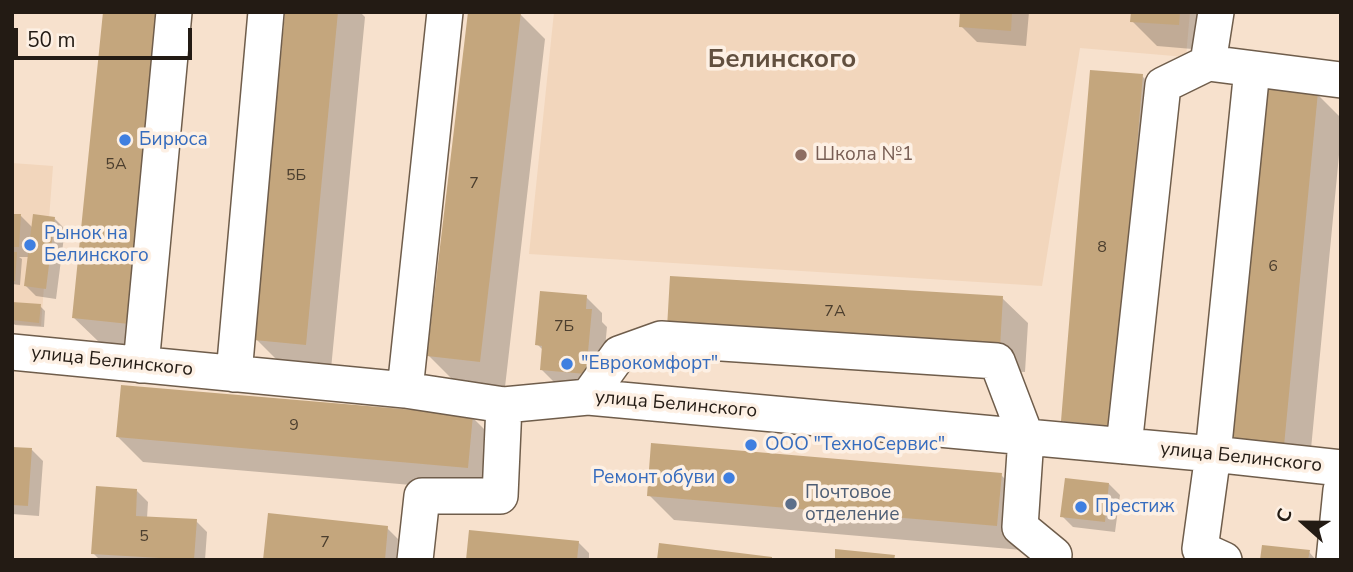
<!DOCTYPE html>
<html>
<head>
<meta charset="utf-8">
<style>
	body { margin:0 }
	#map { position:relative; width:1353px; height:572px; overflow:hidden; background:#f7e1cd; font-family:"Nunito Sans",sans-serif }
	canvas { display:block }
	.frame { position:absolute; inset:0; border:14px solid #231b14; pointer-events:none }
	.north { position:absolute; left:1269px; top:488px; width:70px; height:70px; -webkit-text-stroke:5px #fdf0e4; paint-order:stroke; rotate:291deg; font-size:19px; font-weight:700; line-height:28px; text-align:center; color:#231b14 }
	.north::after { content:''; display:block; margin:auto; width:24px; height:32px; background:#231b14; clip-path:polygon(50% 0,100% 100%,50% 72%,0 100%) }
	.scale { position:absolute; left:14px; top:28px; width:178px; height:32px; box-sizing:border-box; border:4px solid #231b14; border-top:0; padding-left:9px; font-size:21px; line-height:24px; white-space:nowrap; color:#231b14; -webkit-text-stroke:5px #fdf0e4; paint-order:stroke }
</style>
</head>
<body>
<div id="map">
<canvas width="1353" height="572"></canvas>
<div class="frame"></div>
<div class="north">С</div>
<div class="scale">50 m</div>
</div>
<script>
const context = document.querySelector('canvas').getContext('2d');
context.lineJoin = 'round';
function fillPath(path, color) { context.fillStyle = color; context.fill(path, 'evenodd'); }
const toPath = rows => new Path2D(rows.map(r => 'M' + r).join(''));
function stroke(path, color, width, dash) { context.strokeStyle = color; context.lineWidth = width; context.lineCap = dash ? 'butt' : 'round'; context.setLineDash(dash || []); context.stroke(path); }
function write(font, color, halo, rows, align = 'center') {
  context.font = font + ' "Nunito Sans",sans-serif'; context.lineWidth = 7; context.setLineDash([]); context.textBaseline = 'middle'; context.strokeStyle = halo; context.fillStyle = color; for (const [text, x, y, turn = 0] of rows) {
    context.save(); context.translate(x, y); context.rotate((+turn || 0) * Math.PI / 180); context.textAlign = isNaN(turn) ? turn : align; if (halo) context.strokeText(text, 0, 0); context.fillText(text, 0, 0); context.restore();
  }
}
fillPath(toPath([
	[554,12,1190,12,1186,57,1080,48,1042,286,529,254],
	[12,163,53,166,41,326,12,324]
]), '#f2d6bc');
fillPath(toPath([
	[104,12,154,348,99,342,73,317],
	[287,12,360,12,365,17,331,369,281,364,256,339],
	[962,12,1029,12,1026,46,977,42,961,26],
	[1133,12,1207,12,1204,50,1157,46,1132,21],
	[520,14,545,39,505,387,454,381,429,356],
	[1142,76,1167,101,1139,450,1088,446,1063,421],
	[1317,94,1341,118,1341,134,1309,470,1255,465],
	[12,216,21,216,33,228,54,218,65,229,56,299,36,296,25,285,29,257,19,257,22,259,20,285,12,284],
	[586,297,602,313,602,322,607,327,601,389,558,386,542,370,544,351,537,344],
	[1002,298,1028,323,1025,372,695,353],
	[12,303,40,306,45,311,44,327,15,325,12,322],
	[472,417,497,442,493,492,143,462,118,437],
	[12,449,32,450,43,461,39,516,12,514],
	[1001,475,1026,500,1022,550,674,520,649,495],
	[1109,484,1120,495,1115,532,1073,527,1062,516],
	[137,491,148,502,147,518,196,521,207,532,205,560,100,560,93,553],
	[387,528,398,539,396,560,265,560],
	[578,542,589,553,589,560,468,560],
	[1309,552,1316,560,1262,560]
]), '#0003');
fillPath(toPath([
	[103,12,161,12,129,324,72,318],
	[285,12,338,12,306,345,254,340],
	[468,12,521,12,480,362,427,356],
	[960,12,1012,12,1011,31,959,27],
	[1131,12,1180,12,1179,25,1130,22],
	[1090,70,1143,74,1114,426,1061,421],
	[1261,87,1318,92,1284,446,1228,441],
	[12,214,21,214,19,247,12,247],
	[33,214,55,217,46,289,24,286],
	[12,252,17,252,15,281,12,281],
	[670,276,1003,296,1000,348,667,328],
	[540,291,587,295,586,309,592,309,586,374,540,370,542,346,535,345],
	[12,302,41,304,39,323,12,320],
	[121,385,473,415,468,468,116,437],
	[651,443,1002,473,997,526,647,496],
	[12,447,32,448,28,506,12,505],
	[1065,478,1109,483,1105,522,1060,517],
	[96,486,137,489,136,516,197,519,194,560,91,554],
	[268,513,388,526,385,560,263,560],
	[469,530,579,541,577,560,466,560],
	[659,543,772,557,772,560,657,560],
	[1262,545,1310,550,1308,560,1260,560],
	[835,549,895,555,894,560,835,560]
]), '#c4a67d');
const minor = toPath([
	[1216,12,1208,63,1341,80],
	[12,352,405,390,504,405,588,397,1213,454,1341,468],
	[141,365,174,12],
	[234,374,266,12],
	[405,390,445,12],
	[588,397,619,354,661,339,997,361,1026,437,1020,527,1054,555],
	[1124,446,1163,85,1208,63],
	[415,560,422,496,500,496,504,405],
	[1224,560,1200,549,1213,454,1252,69],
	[1334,560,1341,490]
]);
stroke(minor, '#6f5d4b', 38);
stroke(minor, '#fff', 35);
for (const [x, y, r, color] of [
	[125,140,7,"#3f7fe0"],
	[801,155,7,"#8d6e63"],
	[30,245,7,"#3f7fe0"],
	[567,364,7,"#3f7fe0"],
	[751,445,7,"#3f7fe0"],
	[729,478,7,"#3f7fe0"],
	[791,504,7,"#5c6f8a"],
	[1081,507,7,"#3f7fe0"]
]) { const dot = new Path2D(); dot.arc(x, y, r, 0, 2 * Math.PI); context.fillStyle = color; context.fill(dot); stroke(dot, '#fdf0e4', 2.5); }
write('16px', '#4b3e2e', null, [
	["5А",116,165],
	["5Б",296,176],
	["7",474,184],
	["8",1102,248],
	["6",1273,267],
	["7А",835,312],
	["7Б",564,327],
	["9",294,426],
	["5",144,537],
	["7",325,543]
]);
write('19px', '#366cbe', '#fdf0e4', [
	["Бирюса",139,140],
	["Рынок на",44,234],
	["Белинского",44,256],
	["\"Еврокомфорт\"",581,364],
	["ООО \"ТехноСервис\"",765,445],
	["Ремонт обуви",715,478,"right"],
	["Престиж",1095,507]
], 'left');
write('19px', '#785e54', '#fdf0e4', [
	["Школа №1",815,155]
], 'left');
write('19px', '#231b14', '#fdf0e4', [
	["улица Белинского",112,362,6],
	["улица Белинского",676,405,5],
	["улица Белинского",1241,458,6]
]);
write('19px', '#4e5e75', '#fdf0e4', [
	["Почтовое",805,493],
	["отделение",805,515]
], 'left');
write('bold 26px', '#62503f', '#fdf0e4', [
	["Белинского",782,61]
]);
</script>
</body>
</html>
